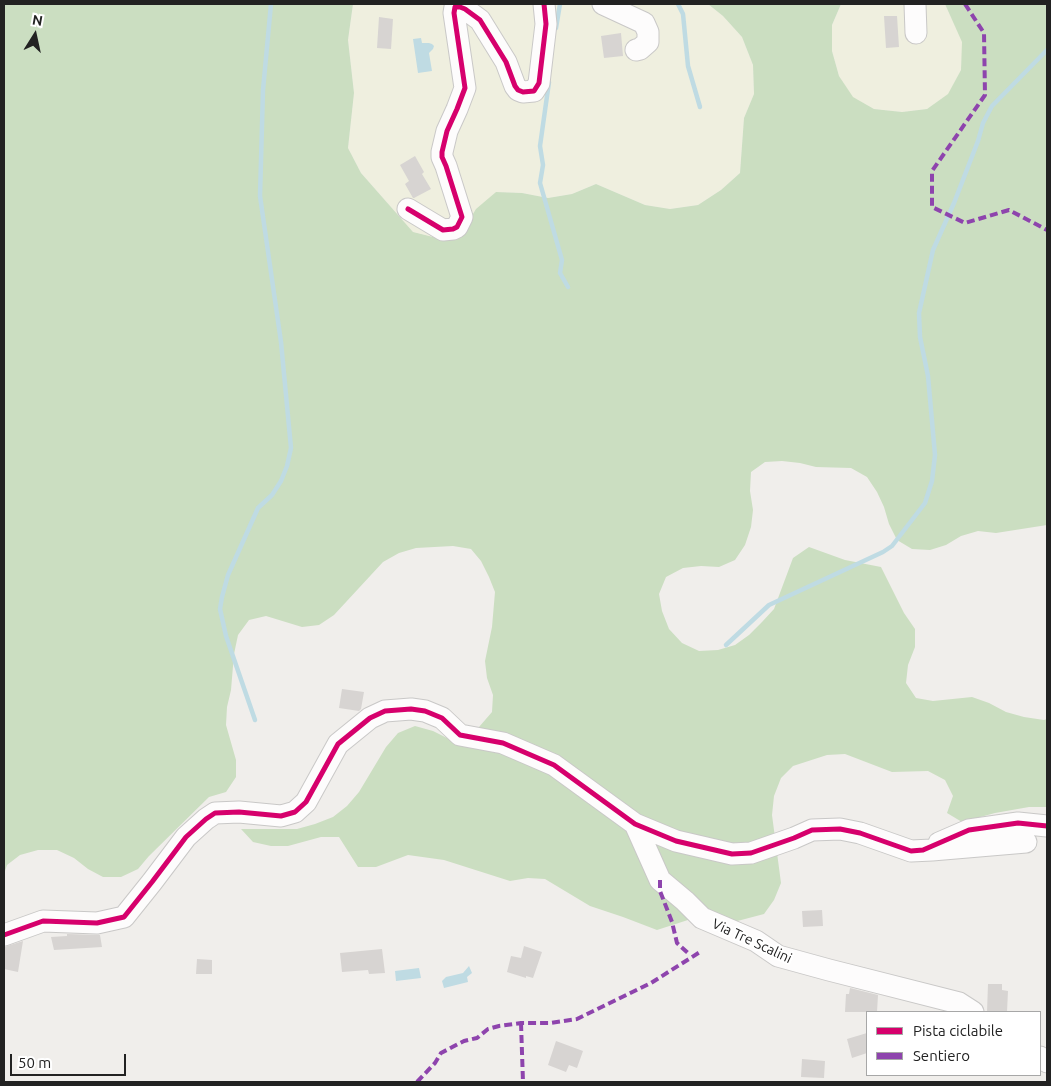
<!DOCTYPE html>
<html>
<head>
<meta charset="utf-8">
<style>
	body { margin:0 }
	#map { position:relative; width:1051px; height:1086px; overflow:hidden; background:#f0eeeb; font-family:Ubuntu,sans-serif }
	canvas { display:block }
	.frame { position:absolute; inset:0; border:5px solid #222; pointer-events:none }
	.legend { position:absolute; left:866px; top:1011px; width:175px; height:65px; box-sizing:border-box; background:#fff; border:1px solid #a7a7a7; margin:0; padding:6px 9px; list-style:none; font-size:15px; color:#222 }
	.legend li { display:flex; align-items:center; gap:10px; height:25px }
	.legend b { width:25px; border:1px solid #a7a7a7 }
	.north { position:absolute; left:10px; top:10px; width:50px; height:50px; -webkit-text-stroke:4px #fff; paint-order:stroke; rotate:10deg; font-size:14px; font-weight:700; line-height:20px; text-align:center; color:#222 }
	.north::after { content:''; display:block; margin:auto; width:18px; height:22px; background:#222; clip-path:polygon(50% 0,100% 100%,50% 72%,0 100%) }
	.scale { position:absolute; left:10px; top:1054px; width:116px; height:22px; box-sizing:border-box; border:2px solid #222; border-top:0; padding-left:6px; font-size:15px; line-height:18px; white-space:nowrap; color:#222; -webkit-text-stroke:4px #fff; paint-order:stroke }
</style>
</head>
<body>
<div id="map">
<canvas width="1051" height="1086"></canvas>
<div class="frame"></div>
<ul class="legend">
<li><b style="height:6px;background:#d6006c"></b>Pista ciclabile</li>
<li><b style="height:6px;background:#8e44ad"></b>Sentiero</li>
</ul>
<div class="north">N</div>
<div class="scale">50 m</div>
</div>
<script>
const context = document.querySelector('canvas').getContext('2d');
context.lineJoin = 'round';
function fillPath(path, color) { context.fillStyle = color; context.fill(path, 'evenodd'); }
const toPath = rows => new Path2D(rows.map(r => 'M' + r).join(''));
function stroke(path, color, width, dash) { context.strokeStyle = color; context.lineWidth = width; context.lineCap = dash ? 'butt' : 'round'; context.setLineDash(dash || []); context.stroke(path); }
function write(font, color, halo, rows, align = 'center') {
  context.font = font + ' Ubuntu,sans-serif'; context.lineWidth = 4.5; context.setLineDash([]); context.textBaseline = 'middle'; context.strokeStyle = halo; context.fillStyle = color; for (const [text, x, y, turn = 0] of rows) {
    context.save(); context.translate(x, y); context.rotate((+turn || 0) * Math.PI / 180); context.textAlign = isNaN(turn) ? turn : align; if (halo) context.strokeText(text, 0, 0); context.fillText(text, 0, 0); context.restore();
  }
}
fillPath(toPath([
	[353,4,708,4,723,16,742,37,753,65,754,94,744,118,740,173,721,190,698,205,670,209,645,205,596,184,572,194,548,198,522,193,496,192,462,232,437,238,413,232,361,173,348,148,354,93,348,40],
	[841,4,945,4,963,42,961,70,949,94,927,109,902,112,874,109,852,97,839,76,832,51,832,25]
]), '#efefdf');
fillPath(toPath([
	[4,4,353,4,348,40,354,93,348,148,361,173,413,232,437,238,462,232,476,209,496,192,522,193,548,198,572,194,596,184,645,205,670,209,698,205,721,190,740,173,744,118,754,94,753,65,742,37,723,16,708,4,841,4,832,25,832,51,839,76,853,97,874,109,902,112,927,109,948,94,961,70,962,42,945,4,1047,4,1047,525,996,533,978,531,961,536,946,545,930,550,912,549,897,540,889,524,884,507,877,492,867,477,851,468,816,467,800,463,782,461,765,462,751,472,750,491,753,510,751,527,745,545,735,560,719,567,701,566,683,568,666,577,659,594,662,611,669,629,682,643,699,651,718,650,735,645,749,635,762,622,774,609,793,558,809,547,845,560,881,567,904,613,915,629,915,647,908,665,906,683,916,698,933,701,972,697,989,703,1006,712,1024,717,1044,720,1047,719,1047,807,1029,807,995,813,962,822,947,813,953,796,945,780,928,771,892,772,845,754,827,755,793,766,781,778,774,796,772,815,781,883,774,900,764,914,726,924,691,919,657,930,623,917,590,906,545,879,528,878,510,881,444,860,408,855,376,867,358,867,339,837,321,837,288,846,271,846,253,842,241,829,297,829,315,824,333,817,347,806,359,792,386,747,398,733,415,726,433,731,449,739,466,742,492,712,493,695,487,678,485,661,492,627,495,592,489,577,481,561,471,549,453,546,416,548,399,553,383,562,334,615,319,625,302,627,266,616,249,620,238,635,234,654,231,690,227,707,226,725,236,760,236,777,226,792,209,797,149,856,138,869,121,877,103,877,88,869,74,858,57,850,38,850,20,855,7,865,4,874]
]), '#cbdec1');
fillPath(toPath([
	[421,38,422,43,429,43,432,44,434,46,433,49,429,53,432,71,418,73,413,39],
	[469,966,472,973,467,977,468,982,444,988,442,981,446,977,463,973],
	[419,968,421,978,396,981,395,971]
]), '#bfdbe3');
stroke(toPath([
	[678,4,683,14,688,66,700,107],
	[556,28,560,4],
	[549,82,540,146,543,165,540,183,562,260,560,273,568,287],
	[726,645,769,605,883,552,892,546,925,503,932,481,935,455,928,376,920,337,919,313,933,250,954,203,978,141,983,123,992,106,1047,50],
	[255,720,226,636,220,609,222,597,228,575,258,508,272,495,281,481,287,466,291,448,281,342,260,196,263,90,271,4]
]), '#bfdbe3', 4.5);
fillPath(toPath([
	[884,16,897,16,899,47,886,48],
	[379,17,393,19,391,49,377,48],
	[621,33,623,56,604,58,601,36],
	[415,156,424,172,422,174,431,189,414,198,413,198,405,184,409,181,400,165],
	[342,689,364,692,361,709,359,711,339,708],
	[822,910,823,926,803,927,802,911],
	[67,934,100,935,102,947,54,950,51,937,67,936],
	[23,941,18,972,4,969,4,947],
	[524,946,542,952,533,978,526,976,526,978,507,972,511,956,521,958],
	[382,949,385,973,369,974,368,970,342,972,340,953],
	[197,959,212,960,212,974,196,974],
	[988,984,1002,984,1002,990,1008,991,1007,1012,987,1012],
	[850,988,878,995,877,1012,845,1012,846,994,849,994],
	[867,1033,867,1053,852,1058,847,1039],
	[556,1041,583,1051,577,1068,569,1065,566,1072,548,1065],
	[802,1059,825,1061,824,1078,801,1077]
]), '#d7d4d2');
const minor = toPath([
	[603,4,644,23,648,32,648,42,640,49,636,50],
	[915,4,916,33],
	[408,209,443,230,453,229,457,227,462,217,446,166,442,157,442,152,447,131,457,109,465,88,454,13,455,7,460,7,465,9,480,20,506,62,515,86,518,90,523,92,534,91,539,83,546,24,544,4],
	[635,824,660,880,685,901,702,918,756,941,778,956,829,970,959,1003,973,1012],
	[939,843,969,830,1018,823,1047,826],
	[4,935,43,921,97,923,124,917,152,882,186,837,206,819,215,813,239,812,281,816,295,812,306,802,338,744,370,718,385,711,411,709,425,711,442,718,460,735,503,743,554,765,635,824,676,841,732,854,751,853,794,838,812,830,840,829,860,833,911,851,932,850,1026,842],
	[1040,1057,1047,1062]
]);
stroke(minor, '#c9c8c7', 23);
stroke(minor, '#fdfcfc', 21);
stroke(toPath([
	[965,4,984,33,985,95,932,171,932,207,965,223,1009,210,1047,230],
	[660,880,660,891,672,922,677,943,689,954],
	[521,1023,523,1082],
	[417,1082,435,1063,441,1053,464,1041,477,1038,488,1029,499,1026,521,1023,550,1023,577,1019,651,983,700,952]
]), '#8e44ad', 4, [8, 4]);
stroke(toPath([
	[408,209,443,230,453,229,457,227,462,217,446,166,442,157,442,152,447,131,457,109,465,88,454,13,455,7,460,7,465,9,480,20,506,62,515,86,518,90,523,92,534,91,539,83,546,24,544,4],
	[4,935,43,921,97,923,124,917,152,882,186,837,206,819,215,813,239,812,281,816,295,812,306,802,338,744,370,718,385,711,411,709,425,711,442,718,460,735,503,743,554,765,635,824,676,841,732,854,751,853,794,838,812,830,840,829,860,833,911,851,923,850,969,830,1018,823,1047,826]
]), '#d6006c', 5);
write('14px', '#222', '#fff', [
	["Via Tre Scalini",752,941,25]
]);
</script>
</body>
</html>
